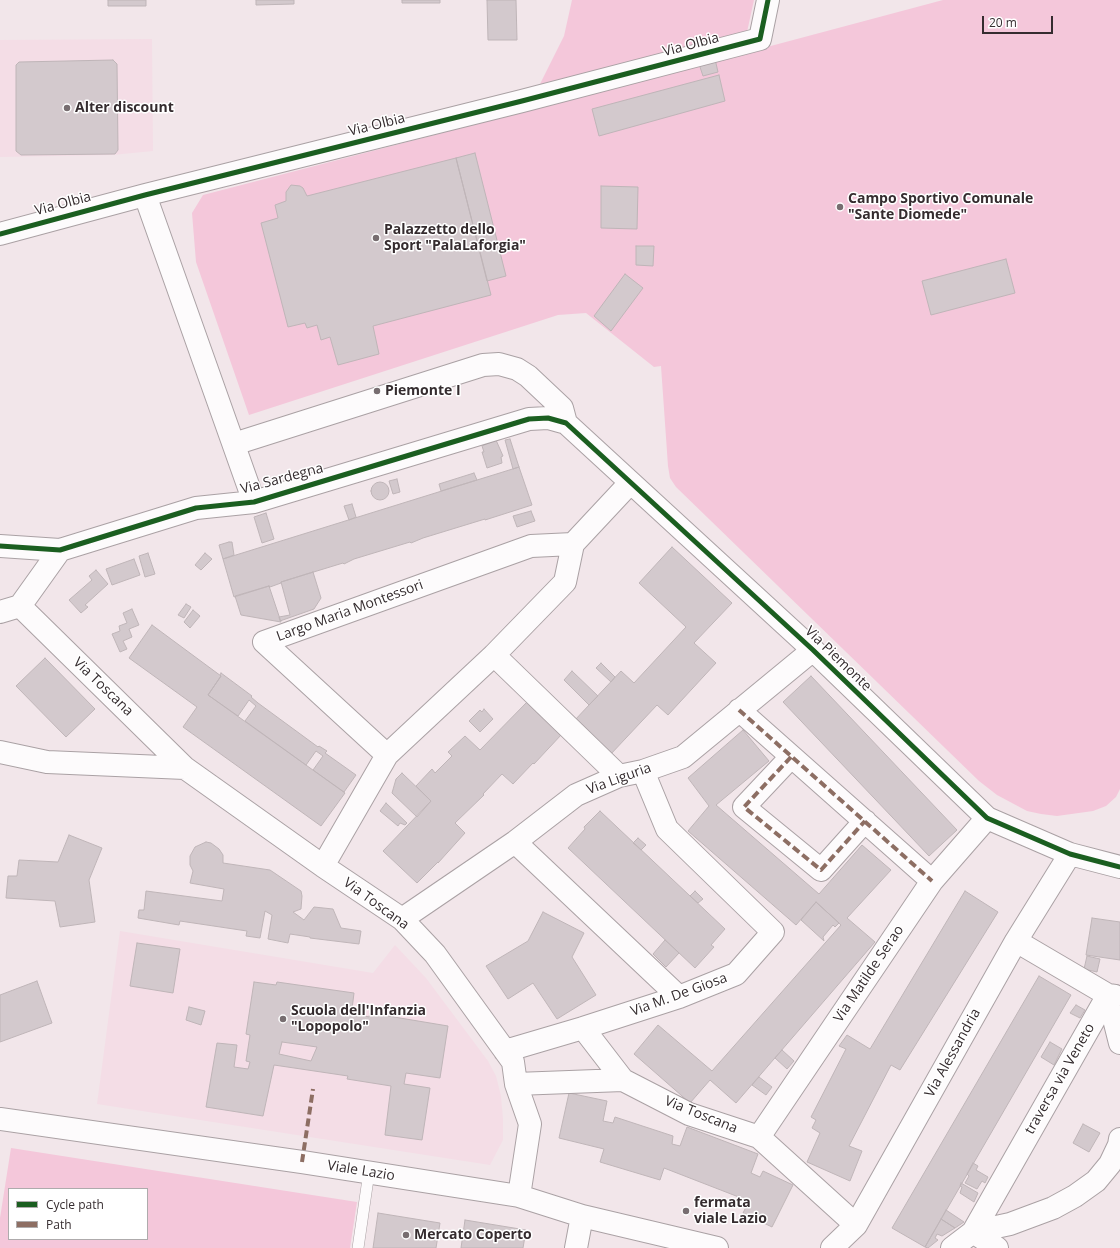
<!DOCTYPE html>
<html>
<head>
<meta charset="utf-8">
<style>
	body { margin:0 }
	#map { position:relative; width:1120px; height:1248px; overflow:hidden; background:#f2e6ea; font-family:"Open Sans",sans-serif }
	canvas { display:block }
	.legend { position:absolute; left:8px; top:1188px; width:140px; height:52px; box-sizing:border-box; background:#fff; border:1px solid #aeabac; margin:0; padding:5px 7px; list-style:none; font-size:12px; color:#352c2f }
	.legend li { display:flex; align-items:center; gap:8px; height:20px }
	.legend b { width:20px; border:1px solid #aeabac }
	.scale { position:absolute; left:982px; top:16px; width:71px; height:18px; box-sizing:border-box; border:2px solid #352c2f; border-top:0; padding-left:5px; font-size:12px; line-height:14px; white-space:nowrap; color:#352c2f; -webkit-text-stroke:3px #fff; paint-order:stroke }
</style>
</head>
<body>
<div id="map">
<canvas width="1120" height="1248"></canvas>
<ul class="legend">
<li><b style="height:5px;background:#1b5e20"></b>Cycle path</li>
<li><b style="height:5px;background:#8d6e63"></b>Path</li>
</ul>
<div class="scale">20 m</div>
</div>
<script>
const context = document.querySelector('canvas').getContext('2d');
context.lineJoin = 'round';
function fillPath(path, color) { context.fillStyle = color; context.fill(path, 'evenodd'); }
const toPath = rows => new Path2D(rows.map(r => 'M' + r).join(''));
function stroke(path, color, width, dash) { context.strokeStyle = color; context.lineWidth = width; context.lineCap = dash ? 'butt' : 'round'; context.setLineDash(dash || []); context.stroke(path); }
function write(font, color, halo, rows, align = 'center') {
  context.font = font + ' "Open Sans",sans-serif'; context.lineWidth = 3; context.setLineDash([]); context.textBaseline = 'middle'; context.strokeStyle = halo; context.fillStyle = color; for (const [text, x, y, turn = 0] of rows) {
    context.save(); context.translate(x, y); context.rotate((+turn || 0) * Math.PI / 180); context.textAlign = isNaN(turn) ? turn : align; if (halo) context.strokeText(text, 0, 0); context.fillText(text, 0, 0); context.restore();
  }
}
fillPath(toPath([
	[152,39,153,151,112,155,0,157,0,40],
	[120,931,373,973,395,945,426,978,488,1061,496,1076,501,1096,503,1119,503,1140,490,1165,97,1104]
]), '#f4dde6');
fillPath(toPath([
	[572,0,754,0,747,32,741,36,540,84,564,36],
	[943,0,1120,0,1120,789,1116,797,1106,806,1093,811,1057,816,1041,814,1027,811,997,795,979,781,676,487,670,478,668,466,661,366,654,367,586,313,558,315,249,415,196,262,192,213,203,195,561,102],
	[11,1148,357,1202,350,1248,0,1248,0,1218],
	[9,1189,147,1189,147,1239,9,1239]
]), '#f4c7da');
const building = toPath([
	[108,0,146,0,146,6,108,6,108,0],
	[256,0,294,0,294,4,256,5,256,0],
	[402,0,440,0,440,3,402,3,402,0],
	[487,0,516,0,517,40,488,40,487,0],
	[715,59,718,72,703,76,699,64,715,59],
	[113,60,117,64,118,150,115,154,21,155,16,151,16,65,19,62,113,60],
	[719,75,725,101,599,136,592,109,719,75],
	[475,153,506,276,487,281,456,158,475,153],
	[456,158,491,295,373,326,379,354,338,365,330,337,321,340,317,325,307,328,305,323,288,327,261,223,278,218,275,205,286,201,286,192,291,185,300,186,303,188,307,196,456,158],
	[601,186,638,187,637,229,601,228,601,186],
	[636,246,654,246,653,266,636,265,636,246],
	[1006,259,1015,293,931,315,922,281,1006,259],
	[625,274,643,288,611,331,594,316,625,274],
	[510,439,519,467,513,469,505,440,510,439],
	[496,440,503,456,501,457,502,463,487,468,482,452,484,452,482,446,496,440],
	[519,467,532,505,485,520,485,519,423,538,411,543,410,542,354,559,344,564,343,563,281,582,281,583,270,587,269,586,234,597,223,559,519,467],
	[474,473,477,480,441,491,439,484,474,473],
	[397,479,400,492,393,494,389,481,397,479],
	'371 491a9 9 0 1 1 18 0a9 9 0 1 1-18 0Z',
	[352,504,356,517,349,520,344,506,352,504],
	[531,511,535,521,517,527,513,516,531,511],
	[266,513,274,539,262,543,254,517,266,513],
	[229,542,232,542,234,555,223,559,219,545,229,542],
	[672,547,732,603,694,643,716,663,668,715,657,705,610,755,574,721,621,671,634,683,686,627,639,583,672,547],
	[148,553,155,574,145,577,139,556,148,553],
	[205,553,212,559,201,570,195,565,205,553],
	[134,559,140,575,112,585,106,569,134,559],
	[96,570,108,584,85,605,88,607,81,613,69,600,92,580,89,576,96,570],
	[313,572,321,598,314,609,280,621,279,617,290,615,281,582,313,572],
	[269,586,281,622,241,615,235,596,269,586],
	[186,604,191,607,184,618,178,615,186,604],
	[132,609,139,625,129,629,132,637,123,641,127,649,120,652,112,634,120,631,119,626,127,623,123,613,132,609],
	[193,610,200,616,190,628,184,622,193,610],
	[152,625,221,676,208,695,345,793,321,826,183,727,197,707,129,658,152,625],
	[45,658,95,709,66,737,16,686,45,658],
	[601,663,615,677,611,682,596,668,601,663],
	[572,671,598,696,589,705,564,680,572,671],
	[221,673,252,696,251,697,258,703,318,747,319,746,327,751,325,753,356,775,344,792,313,770,323,756,316,751,306,765,245,721,256,706,249,700,238,716,208,695,221,676,220,675,221,673],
	[811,676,957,830,929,856,783,702,811,676],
	[528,701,562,734,534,764,533,763,513,784,502,774,483,794,484,795,455,823,465,833,438,863,438,862,417,883,383,851,431,801,416,786,432,769,435,773,452,756,448,752,465,736,480,750,528,701],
	[484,709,493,719,480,732,469,721,480,710,482,712,484,709],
	[743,730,769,761,716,805,819,894,862,845,891,870,847,918,875,942,736,1103,710,1080,690,1103,634,1054,658,1025,712,1071,841,925,816,902,796,925,688,831,709,806,688,778,743,730],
	[402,773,431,801,417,817,392,793,396,779,402,773],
	[386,803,407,823,405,825,400,823,398,826,380,811,386,803],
	[600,811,725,929,711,945,714,947,695,968,568,848,585,829,584,827,600,811],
	[69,835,102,848,89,880,95,922,60,927,55,901,6,898,8,876,17,876,19,860,58,862,69,835],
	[638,838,646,845,641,850,633,843,638,838],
	[206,842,211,843,219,849,223,855,223,863,270,870,301,891,302,896,301,909,293,912,304,920,314,907,333,909,341,928,361,931,359,944,310,938,310,937,290,934,288,943,268,939,272,915,265,911,260,938,246,936,247,931,180,921,179,925,138,918,139,910,144,910,146,891,222,901,224,889,190,883,193,871,190,865,190,856,195,847,206,842],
	[695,891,703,899,698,903,690,896,695,891],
	[965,891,998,912,900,1070,891,1065,849,1146,862,1151,850,1181,807,1162,820,1133,812,1128,816,1120,811,1117,846,1049,839,1046,847,1035,870,1049,965,891],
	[816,902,839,923,835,927,833,925,823,937,824,941,801,920,816,902],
	[543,912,584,933,572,957,596,995,557,1019,533,983,508,999,486,966,528,941,543,912],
	[1092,918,1120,922,1120,960,1086,955,1092,918],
	[665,940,679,953,666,967,653,954,665,940],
	[137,943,180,949,173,993,130,986,137,943],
	[1087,956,1100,959,1097,972,1084,969,1087,956],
	[1039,976,1071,995,925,1247,892,1228,1039,976],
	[37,981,52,1023,0,1042,0,995,37,981],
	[254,982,276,985,277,982,354,993,352,1009,357,1010,356,1014,369,1017,370,1013,448,1026,440,1078,406,1073,404,1084,430,1088,422,1140,385,1135,391,1086,347,1079,348,1076,274,1065,263,1116,206,1107,217,1043,237,1045,234,1067,248,1069,250,1062,246,1061,250,1035,246,1034,254,982],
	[282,1042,317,1047,311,1061,279,1054,282,1042],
	[1076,1005,1085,1010,1080,1018,1070,1013,1076,1005],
	[189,1007,205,1011,201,1025,186,1020,189,1007],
	[1050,1042,1062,1049,1054,1065,1041,1057,1050,1042],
	[782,1050,794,1061,787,1069,775,1058,782,1050],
	[759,1077,772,1087,766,1095,752,1085,759,1077],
	[569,1093,607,1101,603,1121,613,1123,615,1117,673,1136,672,1144,680,1146,687,1127,758,1154,751,1173,760,1177,763,1171,793,1185,772,1227,743,1213,749,1201,664,1168,660,1180,600,1162,604,1149,559,1138,569,1093],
	[1083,1124,1100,1133,1089,1152,1073,1143,1083,1124],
	[973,1163,978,1166,976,1170,988,1177,985,1183,982,1181,977,1189,965,1183,969,1176,967,1174,973,1163],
	[961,1183,978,1193,974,1202,960,1193,962,1187,960,1186,961,1183],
	[946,1210,964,1222,955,1228,941,1219,946,1210],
	[378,1213,440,1223,436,1248,373,1248,378,1213],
	[941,1219,955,1228,942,1236,937,1234,935,1238,938,1240,928,1248,925,1247,941,1219],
	[465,1220,526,1230,523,1248,461,1248,465,1220]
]);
fillPath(building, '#d3c9cd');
stroke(building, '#bfb5b8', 1);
const service = toPath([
	[358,1248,369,1172]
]);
const minor = toPath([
	[145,195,254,502],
	[0,234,145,195,522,101,760,39,768,0],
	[234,444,483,365,499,364,517,369,528,376,562,408,566,423],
	[573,544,531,546,264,642,387,755,494,655,565,582,573,544,630,483],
	[0,546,60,550,196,508,254,502,529,419,548,418,566,423,813,650,987,818,1070,854,1120,867],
	[20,606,185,768,323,866,402,919,435,954,513,1062,516,1084,530,1124,519,1196],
	[0,612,20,606,60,550],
	[494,655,619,776],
	[739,710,932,881],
	[0,752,47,762,185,768],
	[791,757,744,807,821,870,865,821],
	[515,842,679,997],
	[323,866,387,755],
	[402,919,515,842,576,795,619,776,643,771,683,757,813,650],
	[1115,996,1108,995,1120,1043],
	[583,1028,623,1080],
	[505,1051,583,1028,679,997,736,974,773,932,667,829,643,771],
	[516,1084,623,1080,689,1114,759,1137,856,1225],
	[0,1119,302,1162,519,1196,582,1216,717,1248],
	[759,1137,932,881,987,818],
	[973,1232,1010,1224,1053,1208,1075,1196,1096,1181,1110,1164,1119,1145,1120,1139],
	[973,1232,997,1248],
	[576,1248,582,1216],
	[832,1248,856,1225,1016,941,1070,854],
	[952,1248,973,1232,1108,995,1016,941]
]);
stroke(service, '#aaa1a4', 12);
stroke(minor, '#aaa1a4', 24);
stroke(service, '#fdfbfc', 11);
stroke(minor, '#fdfbfc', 22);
stroke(toPath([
	[739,710,932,881],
	[791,757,744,807,821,870,865,821],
	[302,1162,313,1089]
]), '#8d6e63', 4, [8, 4]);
stroke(toPath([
	[0,234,145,195,522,101,760,39,768,0],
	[0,546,60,550,196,508,254,502,529,419,548,418,566,423,813,650,987,818,1070,854,1120,867]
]), '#1b5e20', 5);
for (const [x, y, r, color] of [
	[67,108,4,"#776d70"],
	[840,207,4,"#776d70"],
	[376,238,4,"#776d70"],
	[377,391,4,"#776d70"],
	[283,1019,4,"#776d70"],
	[686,1211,4,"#776d70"],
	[406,1235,4,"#776d70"]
]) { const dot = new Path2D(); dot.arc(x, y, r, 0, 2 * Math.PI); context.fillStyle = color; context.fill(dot); stroke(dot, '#fff', 1.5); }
write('14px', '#352c2f', '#fff', [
	["Via Olbia",691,45,-15],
	["Via Olbia",377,125,-14],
	["Via Olbia",63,204,-15],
	["Via Sardegna",282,479,-15],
	["Largo Maria Montessori",350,611,-20],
	["Via Piemonte",838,659,44],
	["Via Toscana",103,687,44],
	["Via Liguria",619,779,-20],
	["Via Toscana",376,904,36],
	["Via Matilde Serao",869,974,-56],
	["Via M. De Giosa",679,995,-20],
	["Via Alessandria",953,1053,-61],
	["traversa via Veneto",1060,1079,-60],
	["Via Toscana",701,1115,22],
	["Viale Lazio",361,1171,9]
]);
write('bold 14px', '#352c2f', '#fff', [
	["Alter discount",75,108],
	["Campo Sportivo Comunale",848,199],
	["\"Sante Diomede\"",848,215],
	["Palazzetto dello",384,230],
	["Sport \"PalaLaforgia\"",384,246],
	["Piemonte I",385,391],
	["Scuola dell'Infanzia",291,1011],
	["\"Lopopolo\"",291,1027],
	["fermata",694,1203],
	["viale Lazio",694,1219],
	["Mercato Coperto",414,1235]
], 'left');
</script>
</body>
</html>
